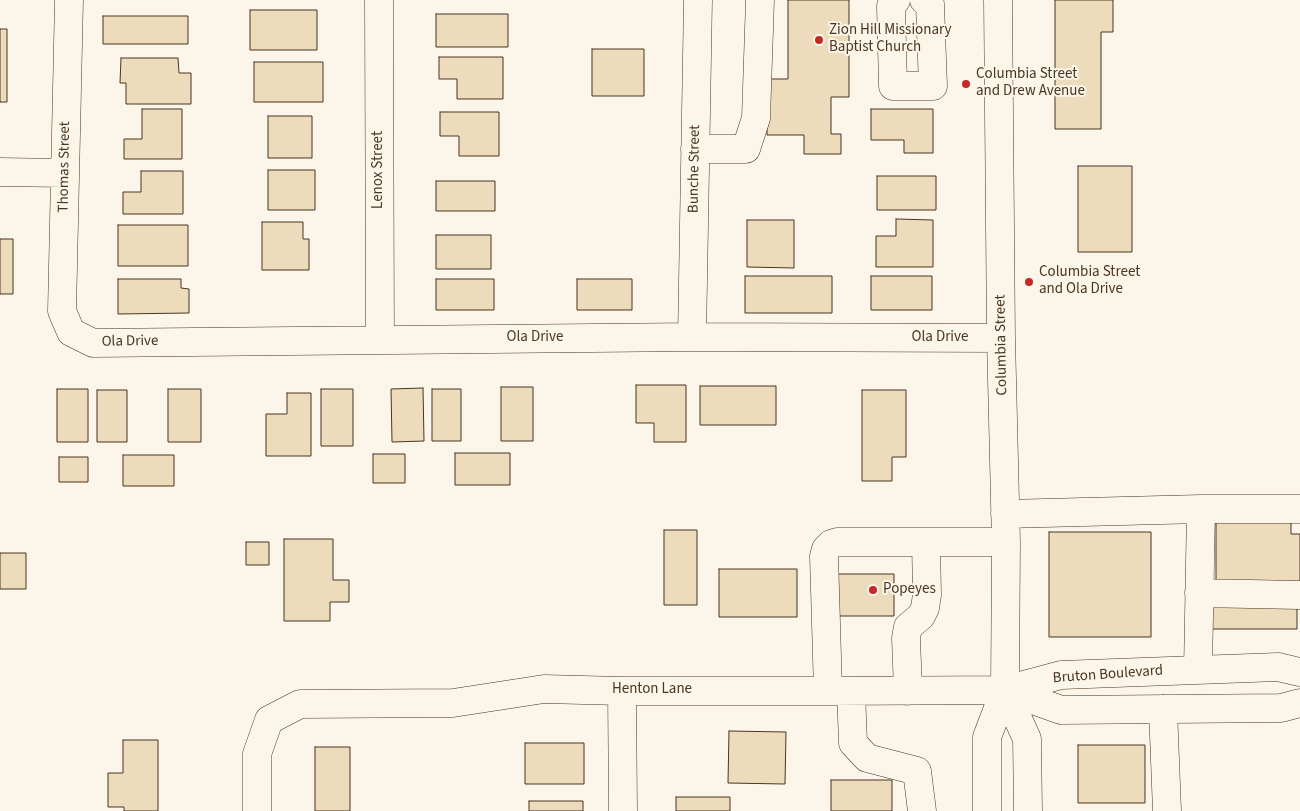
<!DOCTYPE html>
<html>
<head>
<meta charset="utf-8">
<style>
	body { margin:0 }
	canvas { display:block; background:#fbf6e9 }
</style>
</head>
<body>
<canvas width="1300" height="811"></canvas>
<script>
const context = document.querySelector('canvas').getContext('2d');
context.lineJoin = 'round';
function fillPath(path, color) { context.fillStyle = color; context.fill(path, 'evenodd'); }
const toPath = rows => new Path2D(rows.map(r => 'M' + r).join(''));
function stroke(path, color, width, dash) { context.strokeStyle = color; context.lineWidth = width; context.lineCap = dash ? 'butt' : 'round'; context.setLineDash(dash || []); context.stroke(path); }
function write(font, color, halo, rows, align = 'center') {
  context.font = font + ' "Source Sans 3",sans-serif'; context.lineWidth = 4; context.setLineDash([]); context.textBaseline = 'middle'; context.strokeStyle = halo; context.fillStyle = color; for (const [text, x, y, turn = 0] of rows) {
    context.save(); context.translate(x, y); context.rotate((+turn || 0) * Math.PI / 180); context.textAlign = isNaN(turn) ? turn : align; if (halo) context.strokeText(text, 0, 0); context.fillText(text, 0, 0); context.restore();
  }
}
const building = toPath([
	[788,0,849,0,849,97,831,97,831,134,841,134,841,154,804,154,804,135,767,135,767,79,788,79,788,0],
	[1055,0,1113,0,1113,32,1101,32,1101,129,1055,129,1055,0],
	[250,10,317,10,317,50,250,50,250,10],
	[436,14,508,14,508,47,436,47,436,14],
	[103,16,188,16,188,44,103,44,103,16],
	[0,29,7,29,7,102,0,102,0,29],
	[592,49,644,49,644,96,592,96,592,49],
	[439,57,503,57,503,99,457,99,457,79,439,79,439,57],
	[121,58,178,58,179,73,191,73,191,104,126,104,126,83,120,83,121,58],
	[254,62,323,62,323,102,254,102,254,62],
	[142,109,182,109,182,159,124,159,124,139,142,139,142,109],
	[871,109,933,109,933,153,904,153,904,140,871,140,871,109],
	[440,112,499,112,499,156,459,156,459,136,440,136,440,112],
	[268,116,312,116,312,158,268,158,268,116],
	[1078,166,1132,166,1132,252,1078,252,1078,166],
	[268,170,315,170,315,210,268,210,268,170],
	[141,171,183,171,183,214,123,214,123,192,141,192,141,171],
	[877,176,936,176,936,210,877,210,877,176],
	[436,181,495,181,495,211,436,211,436,181],
	[896,219,933,220,933,267,876,267,876,236,896,236,896,219],
	[747,220,794,220,794,268,747,267,747,220],
	[262,222,303,222,303,239,309,239,309,270,262,270,262,222],
	[118,225,188,225,188,266,118,266,118,225],
	[436,235,491,235,491,269,436,269,436,235],
	[0,239,13,239,13,294,0,294,0,239],
	[745,276,832,276,832,313,745,313,745,276],
	[871,276,932,276,932,310,871,310,871,276],
	[118,279,181,279,181,288,189,289,189,313,118,314,118,279],
	[436,279,494,279,494,310,436,310,436,279],
	[577,279,632,279,632,310,577,310,577,279],
	[636,385,686,385,686,442,654,442,654,423,636,423,636,385],
	[700,386,776,386,776,425,700,425,700,386],
	[501,387,533,387,533,441,501,441,501,387],
	[423,388,424,441,392,442,391,389,423,388],
	[57,389,88,389,88,442,57,442,57,389],
	[168,389,201,389,201,442,168,442,168,389],
	[321,389,353,389,353,446,321,446,321,389],
	[432,389,461,389,461,441,432,441,432,389],
	[97,390,127,390,127,442,97,442,97,390],
	[862,390,906,390,906,457,892,457,892,481,862,481,862,390],
	[287,393,311,393,311,456,266,456,266,414,287,414,287,393],
	[455,453,510,453,510,485,455,485,455,453],
	[373,454,405,454,405,483,373,483,373,454],
	[123,455,174,455,174,486,123,486,123,455],
	[59,457,88,457,88,482,59,482,59,457],
	[1216,522,1291,522,1291,534,1300,534,1300,584,1216,584,1216,522],
	[664,530,697,530,697,605,664,605,664,530],
	[1049,532,1151,532,1151,637,1049,637,1049,532],
	[284,539,333,539,333,580,349,580,349,602,330,602,330,621,284,621,284,539],
	[246,542,269,542,269,565,246,565,246,542],
	[0,553,26,553,26,589,0,589,0,553],
	[719,569,797,569,797,617,719,617,719,569],
	[838,574,894,574,894,616,838,616,838,574],
	[1212,605,1297,605,1297,629,1212,629,1212,605],
	[729,731,786,732,785,784,728,783,729,731],
	[123,740,158,740,158,811,124,811,124,807,108,807,108,773,123,773,123,740],
	[525,743,584,743,584,784,525,784,525,743],
	[1078,745,1145,745,1145,803,1078,803,1078,745],
	[315,747,350,747,350,811,315,811,315,747],
	[831,780,892,780,892,811,831,811,831,780],
	[676,797,730,797,730,811,676,811,676,797],
	[529,801,583,801,583,811,529,811,529,801]
]);
fillPath(building, '#ecdcbc');
stroke(building, '#4a3520', 1);
const minor = toPath([
	[69,0,62,311,71,332,93,343,692,337,1001,338],
	[379,0,380,340],
	[896,0,891,6,893,86,933,86,930,4,924,0],
	[695,149,746,149,756,118,760,0],
	[0,172,65,173],
	[692,337,698,0],
	[1201,509,1300,509],
	[1005,514,1201,509,1198,670],
	[1199,593,1300,595],
	[1005,690,1061,710,1281,708,1300,703],
	[1005,690,1027,739,1028,811],
	[622,691,623,811],
	[828,691,824,556,826,549,831,544,837,542,1006,542],
	[851,691,853,743,867,758,917,771,922,811],
	[908,691,906,638,908,627,921,616,925,608,927,595,926,542],
	[1163,709,1167,811],
	[257,811,257,754,269,720,300,704,453,703,544,689,622,691,828,691,1005,690,1061,675,1278,667,1300,672],
	[987,811,987,737,1005,690,1006,542,1001,338,998,0]
]);
stroke(minor, '#4a3520', 29);
stroke(minor, '#fbf6e9', 28);
for (const [x, y, r, color] of [
	[819,40,5,"#c62828"],
	[966,84,5,"#c62828"],
	[1029,282,5,"#c62828"],
	[873,590,5,"#c62828"]
]) { const dot = new Path2D(); dot.arc(x, y, r, 0, 2 * Math.PI); context.fillStyle = color; context.fill(dot); stroke(dot, '#fbf6e9', 2); }
write('15px', '#4a3520', '#fbf6e9', [
	["Zion Hill Missionary",829,31],
	["Baptist Church",829,48],
	["Columbia Street",976,75],
	["and Drew Avenue",976,92],
	["Columbia Street",1039,273],
	["and Ola Drive",1039,290],
	["Popeyes",883,590]
], 'left');
write('15px', '#4a3520', '#fbf6e9', [
	["Thomas Street",65,167,-89],
	["Bunche Street",695,169,-89],
	["Lenox Street",379,170,-90],
	["Ola Drive",535,338],
	["Ola Drive",940,338],
	["Ola Drive",130,342,-1],
	["Columbia Street",1002,345,-91],
	["Bruton Boulevard",1108,675,-4],
	["Henton Lane",652,690]
]);
</script>
</body>
</html>
